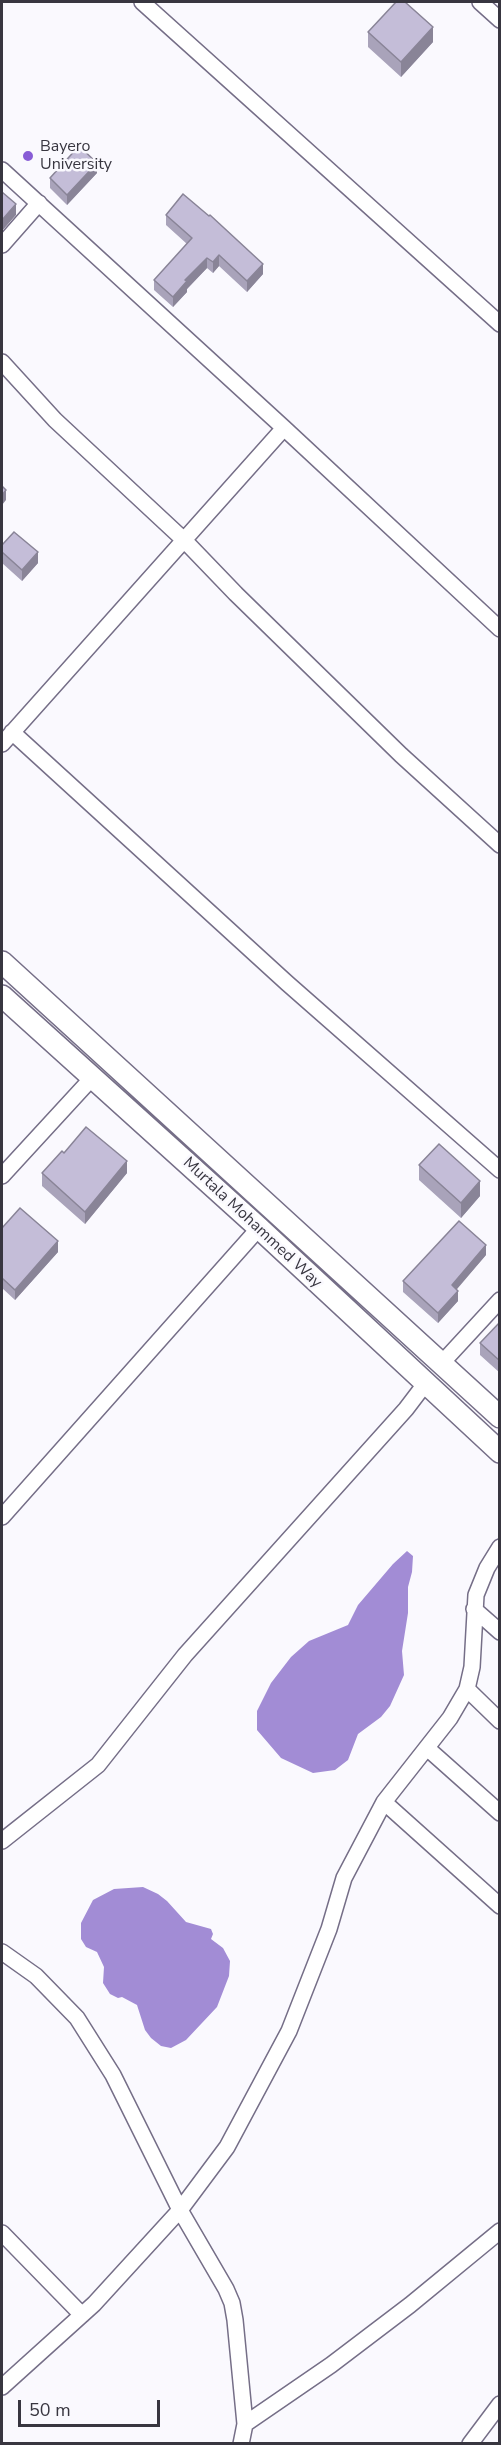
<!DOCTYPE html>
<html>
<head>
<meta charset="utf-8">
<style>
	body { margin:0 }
	#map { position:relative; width:501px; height:2445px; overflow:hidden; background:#faf9fe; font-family:"Nunito Sans",sans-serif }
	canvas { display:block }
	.frame { position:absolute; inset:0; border:3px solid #383640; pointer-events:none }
	.scale { position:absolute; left:18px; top:2400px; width:142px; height:27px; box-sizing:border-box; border:3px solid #383640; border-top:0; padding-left:8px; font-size:18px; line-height:21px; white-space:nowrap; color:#383640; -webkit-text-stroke:4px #faf9fe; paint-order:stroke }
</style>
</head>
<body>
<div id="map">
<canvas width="501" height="2445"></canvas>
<div class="frame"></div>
<div class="scale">50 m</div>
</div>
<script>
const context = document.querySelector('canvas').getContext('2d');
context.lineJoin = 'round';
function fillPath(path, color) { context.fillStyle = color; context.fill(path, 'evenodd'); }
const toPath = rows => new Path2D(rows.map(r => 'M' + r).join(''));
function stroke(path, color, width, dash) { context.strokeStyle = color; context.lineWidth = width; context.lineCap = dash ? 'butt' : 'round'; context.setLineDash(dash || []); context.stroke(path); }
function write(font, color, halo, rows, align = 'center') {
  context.font = font + ' "Nunito Sans",sans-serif'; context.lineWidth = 5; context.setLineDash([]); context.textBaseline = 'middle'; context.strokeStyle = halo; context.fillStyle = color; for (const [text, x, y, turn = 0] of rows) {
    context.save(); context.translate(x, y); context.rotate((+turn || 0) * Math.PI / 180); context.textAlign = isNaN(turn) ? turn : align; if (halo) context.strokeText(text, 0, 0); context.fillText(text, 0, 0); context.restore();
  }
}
fillPath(toPath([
	[407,1551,413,1556,412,1572,408,1587,408,1613,402,1651,404,1675,390,1706,381,1717,358,1734,348,1760,335,1770,313,1773,281,1758,257,1730,257,1711,271,1683,291,1657,309,1641,348,1625,358,1605,393,1564],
	[143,1887,158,1894,167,1901,186,1922,211,1929,213,1934,211,1939,223,1948,230,1961,229,1976,217,2007,186,2040,171,2048,161,2046,151,2038,145,2030,137,2005,122,1997,118,1998,110,1994,103,1983,104,1967,97,1952,86,1947,81,1939,81,1923,93,1900,114,1889]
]), '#a28cd5');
const minor = toPath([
	[142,2,500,324],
	[480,2,500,20],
	[2,170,284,428,500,629],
	[2,245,39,203],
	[2,362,55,420,185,541,236,594,401,755,500,845],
	[12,732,287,983,500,1170],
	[2,744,284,428],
	[2,1176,92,1078],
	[441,1364,500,1300],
	[2,1517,259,1228],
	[474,1609,500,1632],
	[467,1689,500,1721],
	[427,1748,500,1813],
	[384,1802,500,1906],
	[2,1841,98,1765,185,1655,406,1409,425,1384],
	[2,1952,36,1976,77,2018,113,2075,180,2210,226,2289,232,2303,235,2320,245,2424,241,2444],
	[2,2233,82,2315],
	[2,2387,94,2304,180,2210,227,2147,289,2031,329,1929,344,1878,384,1802,450,1718,467,1689,472,1667,476,1595,487,1568,500,1547],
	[245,2424,331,2365,410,2305,500,2231],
	[470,2444,500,2404]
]);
const secondary = toPath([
	[2,962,500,1417],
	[2,996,259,1228,500,1452]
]);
stroke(minor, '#756e87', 18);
stroke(secondary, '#756e87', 24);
stroke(minor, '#fff', 15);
stroke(secondary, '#fff', 21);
fillPath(toPath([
	[368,32,433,42,401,77,368,47],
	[97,173,67,205,50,188,50,178],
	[166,215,263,274,247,292,219,266,213,273,207,268,187,289,187,292,173,307,154,290,154,280,187,244,166,225],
	[2,545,38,563,22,581,2,563],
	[64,1153,127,1173,85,1224,42,1186,42,1173],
	[419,1165,480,1196,461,1218,419,1180],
	[2,1228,58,1252,15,1300,2,1288],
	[486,1255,456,1289,458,1301,438,1323,403,1292,403,1281],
	[500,1322,500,1373,480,1355,480,1343]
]), '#a9a3ba');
fillPath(toPath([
	[433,27,433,42,401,77,401,62],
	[97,163,97,173,67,205,67,195],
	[16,204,16,215,2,231,2,220],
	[219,255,219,266,213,273,213,262],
	[207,258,207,268,187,289,187,292,173,307,173,297,185,280],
	[263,264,263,274,247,292,247,281],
	[6,490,6,500,2,505,2,495],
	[38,552,38,563,22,581,22,570],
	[127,1161,127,1173,85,1224,85,1212],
	[480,1181,480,1196,461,1218,461,1203],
	[58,1241,58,1252,15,1300,15,1290],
	[486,1245,486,1255,452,1295,452,1285],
	[458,1291,458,1301,438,1323,438,1313]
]), '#898497');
const building = toPath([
	[396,2,405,2,433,27,401,62,368,32,396,2],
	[79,146,97,163,67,195,50,178,79,146],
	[2,192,16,204,2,220,2,192],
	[183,194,209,216,210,215,263,264,247,281,219,255,213,262,207,258,185,280,187,281,173,297,154,280,192,238,166,215,183,194],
	[2,486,6,490,2,495,2,486],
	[14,532,38,552,22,570,2,552,2,545,14,532],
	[86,1127,127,1161,85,1212,42,1173,62,1151,64,1153,86,1127],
	[439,1144,480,1181,461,1203,419,1165,439,1144],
	[20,1208,58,1241,15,1290,2,1278,2,1228,20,1208],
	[459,1221,486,1245,452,1285,458,1291,438,1313,403,1281,459,1221],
	[500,1322,500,1361,480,1343,500,1322]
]);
fillPath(building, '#c4bdd8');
stroke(building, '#898497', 1.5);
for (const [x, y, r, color] of [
	[28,156,6,"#885cd6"]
]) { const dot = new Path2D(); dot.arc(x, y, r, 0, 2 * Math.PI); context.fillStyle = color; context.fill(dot); stroke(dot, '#faf9fe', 2); }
write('16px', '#383640', '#faf9fe', [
	["Bayero",40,147],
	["University",40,165]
], 'left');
write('16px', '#383640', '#faf9fe', [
	["Murtala Mohammed Way",252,1223,43]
]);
</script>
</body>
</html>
